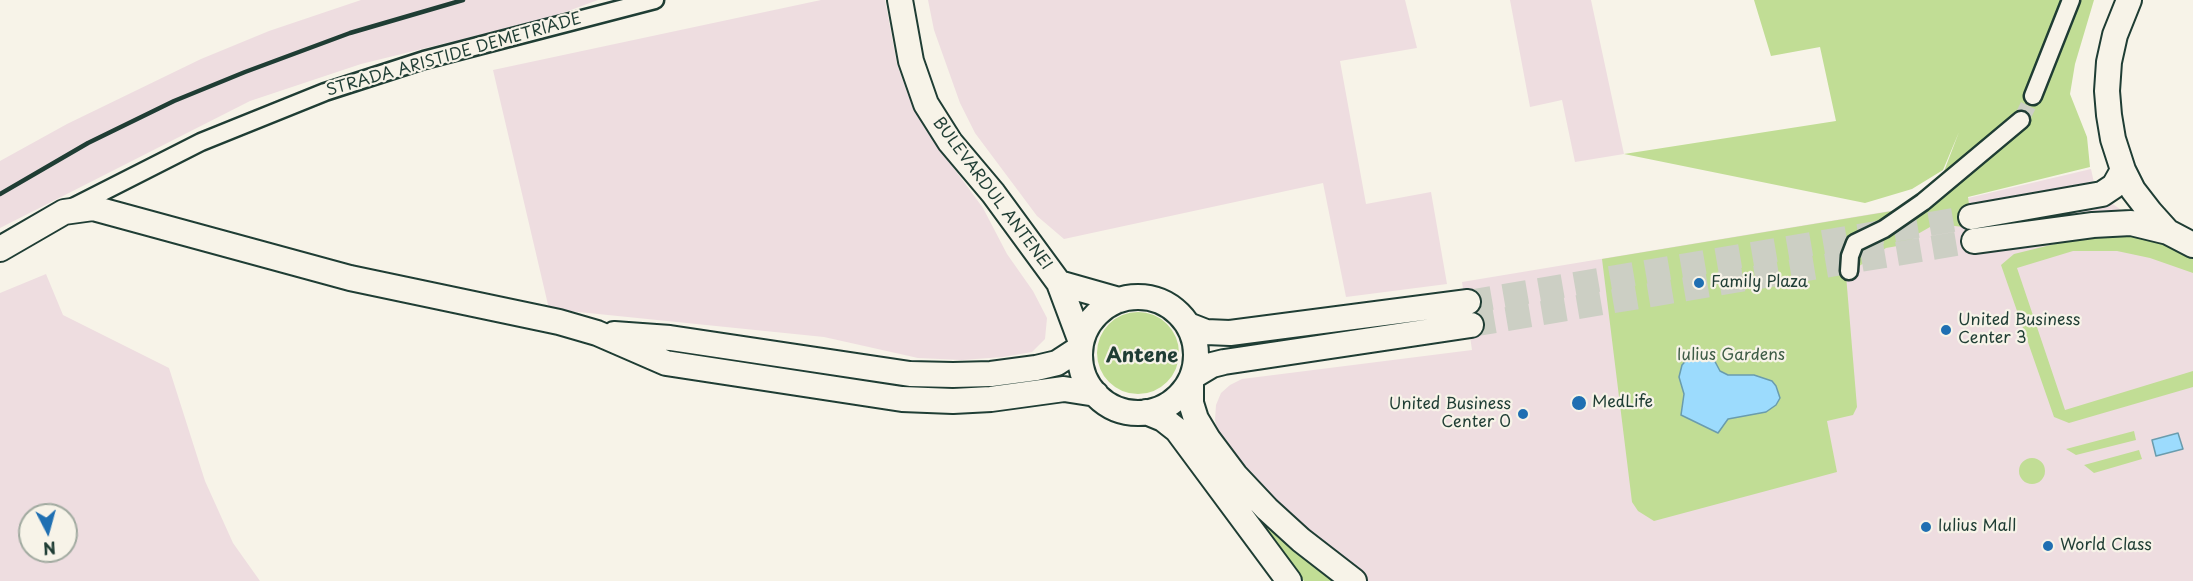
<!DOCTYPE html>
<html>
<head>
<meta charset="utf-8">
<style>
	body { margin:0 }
	#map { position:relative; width:2193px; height:581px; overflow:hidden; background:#f7f3e8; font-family:"Playpen Sans",sans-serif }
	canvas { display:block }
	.north { position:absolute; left:18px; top:503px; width:60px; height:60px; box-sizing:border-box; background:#f7f3e8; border:2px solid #a1aaa0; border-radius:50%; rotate:174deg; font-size:16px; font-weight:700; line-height:24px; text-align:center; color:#1f3d34 }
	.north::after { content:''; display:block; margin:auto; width:21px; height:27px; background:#1f6fb2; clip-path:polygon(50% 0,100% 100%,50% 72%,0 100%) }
</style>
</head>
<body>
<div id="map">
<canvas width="2193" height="581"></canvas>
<div class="north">N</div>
</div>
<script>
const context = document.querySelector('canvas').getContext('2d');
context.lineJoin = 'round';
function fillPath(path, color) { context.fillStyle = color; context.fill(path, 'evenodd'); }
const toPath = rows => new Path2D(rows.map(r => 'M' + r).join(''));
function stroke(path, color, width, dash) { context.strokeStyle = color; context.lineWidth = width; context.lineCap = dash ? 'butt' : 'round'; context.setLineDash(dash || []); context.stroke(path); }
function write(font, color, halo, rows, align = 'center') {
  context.font = font + ' "Playpen Sans",sans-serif'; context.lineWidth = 4.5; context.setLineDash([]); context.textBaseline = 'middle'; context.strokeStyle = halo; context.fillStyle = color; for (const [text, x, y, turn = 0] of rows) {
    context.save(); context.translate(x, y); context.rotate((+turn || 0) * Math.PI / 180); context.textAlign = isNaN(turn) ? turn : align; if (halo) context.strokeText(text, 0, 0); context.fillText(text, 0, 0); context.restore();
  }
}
fillPath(toPath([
	[361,0,598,0,552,17,361,64,250,101,0,228,0,161,67,124,201,59,269,31],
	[821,0,885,0,897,64,912,106,925,129,983,208,1007,254,1033,291,1047,318,1045,339,1032,352,1003,357,962,360,918,358,824,337,549,309,493,70],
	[928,0,1405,0,1417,48,1340,61,1366,204,1431,192,1447,284,1346,297,1323,183,1064,239,1037,216,975,133,960,103,934,30],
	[1510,0,1591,0,1624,154,1575,162,1562,100,1530,107],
	[2091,169,2096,192,2193,261,2193,581,1317,581,1304,561,1229,486,1215,420,1216,405,1221,393,1230,385,1242,379,1472,350,1462,282,1968,198],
	[46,274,63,315,169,368,205,481,233,543,260,581,0,581,0,293],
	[30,515,66,515,66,551,30,551]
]), '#eedde0');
fillPath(toPath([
	[1754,0,2094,0,2075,64,2070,94,2087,137,2090,167,1968,197,1973,233,1963,227,1947,225,1930,227,1916,235,1909,244,1886,248,1846,275,1857,407,1853,415,1827,421,1837,472,1654,521,1638,511,1632,502,1602,259,1898,210,1943,174,1959,132,1943,170,1912,189,1865,203,1624,154,1836,121,1820,47,1771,56],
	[2124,232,2152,236,2193,256,2193,273,2150,258,2117,251,2073,251,2017,268,2065,410,2193,371,2193,387,2069,423,2054,417,2001,265,2014,254,2091,235],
	'1097 353a41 41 0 1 1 82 0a41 41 0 1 1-82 0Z',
	[2134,431,2136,440,2076,455,2066,449],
	[2139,450,2142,459,2094,473,2084,465],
	'2019 471a13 13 0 1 1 26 0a13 13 0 1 1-26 0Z',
	[1259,524,1272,527,1342,581,1304,581]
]), '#c1dd95');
const water = toPath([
	[1703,351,1711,354,1720,371,1728,375,1754,375,1772,381,1776,386,1780,398,1776,405,1766,412,1728,419,1718,433,1681,415,1684,394,1679,377,1682,365,1692,354,1703,351],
	[2178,433,2183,449,2156,456,2152,440,2178,433]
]);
fillPath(water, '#9cdbfd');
stroke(water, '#6a9cad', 1.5);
stroke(toPath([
	[2021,120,2033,96]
]), '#cccfc4', 16, [16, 8]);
stroke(toPath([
	[1468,302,1971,217],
	[1471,325,1974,241]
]), '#cccfc4', 24, [24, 12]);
const street = toPath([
	[2033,96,2071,0],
	[75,206,201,142,325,92,424,60,655,0],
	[1849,271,1850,256,1855,243,1884,229,1923,202,2021,120]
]);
const secondary = toPath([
	[900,0,911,61,926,104,950,142,993,193,1059,283,1081,342],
	[2129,0,2115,35,2109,62,2107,91,2109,115,2113,139,2123,170,2133,190,2150,212,2168,232],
	[1971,217,2102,194,2114,186,2123,170],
	[1974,241,2093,225,2131,223,2168,232,2193,245],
	[0,249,64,212,93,208,350,278,559,322,597,333,666,363,902,399,953,401,991,399,1064,389,1096,394],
	[1059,283,1119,300],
	'1080 355a58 58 0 1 1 116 0a58 58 0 1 1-116 0Z',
	[1188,325,1206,332,1230,333,1468,302],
	[614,334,670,338,910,374,953,375,991,374,1036,368,1057,363,1080,348],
	[1192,377,1212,365,1224,362,1471,325],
	[1191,380,1191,403,1196,419,1208,439,1235,475,1267,509,1301,540,1354,581],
	[1146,412,1163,419,1177,430,1289,581]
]);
stroke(street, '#1f3d34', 21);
stroke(secondary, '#1f3d34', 28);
stroke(street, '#f7f3e8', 16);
stroke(secondary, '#f7f3e8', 24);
stroke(toPath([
	[0,194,88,143,174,101,245,72,350,33,463,0]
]), '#1f3d34', 4.5);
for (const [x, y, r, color] of [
	[1699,283,6,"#1f6fb2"],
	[1946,330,6,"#1f6fb2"],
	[1579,403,8,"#1f6fb2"],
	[1523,414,6,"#1f6fb2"],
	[1926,527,6,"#1f6fb2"],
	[2048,546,6,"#1f6fb2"]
]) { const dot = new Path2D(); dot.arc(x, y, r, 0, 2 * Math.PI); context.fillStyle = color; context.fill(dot); stroke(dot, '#f7f3e8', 2); }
write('16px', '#1f3d34', '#f7f3e8', [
	["STRADA ARISTIDE DEMETRIADE",454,55,-16],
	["BULEVARDUL ANTENEI",992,194,53]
]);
write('16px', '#1f3d34', '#f7f3e8', [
	["Family Plaza",1711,283],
	["United Business",1958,321],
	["Center 3",1958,339],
	["MedLife",1592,403],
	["United Business",1511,405,"right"],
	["Center 0",1511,423,"right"],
	["Iulius Mall",1938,527],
	["World Class",2060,546]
], 'left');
write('16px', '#3f5d47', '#f7f3e8', [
	["Iulius Gardens",1731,356]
]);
write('bold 20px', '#1f3d34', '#f7f3e8', [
	["Antene",1142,356]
]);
</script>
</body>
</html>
